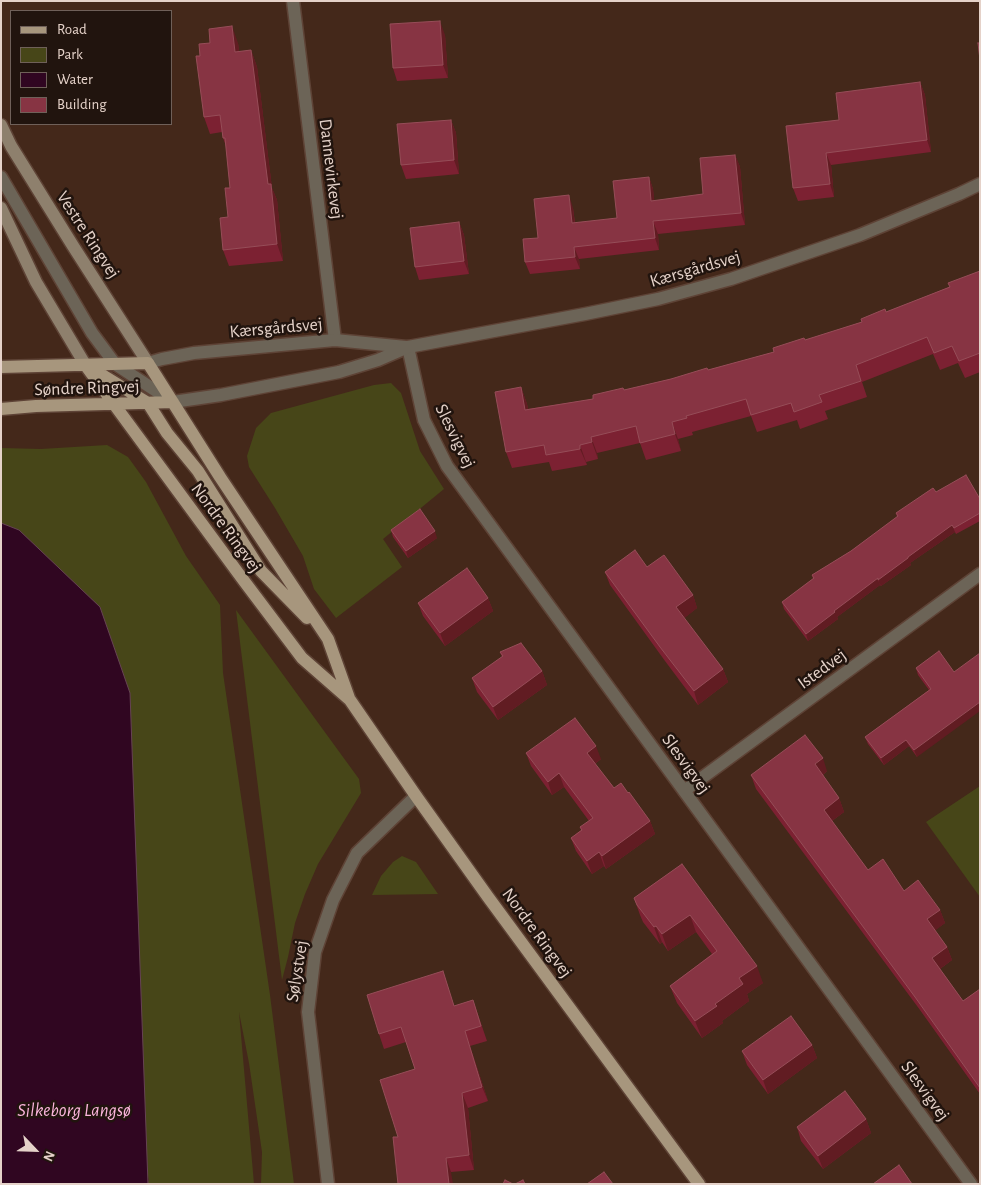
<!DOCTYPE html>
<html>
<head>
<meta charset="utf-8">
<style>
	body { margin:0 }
	#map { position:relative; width:981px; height:1185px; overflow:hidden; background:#44281a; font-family:"Alegreya Sans",sans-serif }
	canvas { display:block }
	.frame { position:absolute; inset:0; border:2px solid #e5d2c9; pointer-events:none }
	.legend { position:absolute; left:10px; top:10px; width:162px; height:115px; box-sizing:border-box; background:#21140e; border:1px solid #6f6059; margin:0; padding:6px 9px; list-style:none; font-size:15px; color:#e5d2c9 }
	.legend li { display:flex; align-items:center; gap:10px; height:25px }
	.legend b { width:25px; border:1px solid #6f6059 }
	.north { position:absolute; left:10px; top:1125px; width:50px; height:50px; -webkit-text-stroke:4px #21140e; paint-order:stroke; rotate:114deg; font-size:14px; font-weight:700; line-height:20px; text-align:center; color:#e5d2c9 }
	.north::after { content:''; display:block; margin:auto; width:18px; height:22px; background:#e5d2c9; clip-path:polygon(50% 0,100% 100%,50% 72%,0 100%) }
</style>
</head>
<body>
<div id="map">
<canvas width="981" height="1185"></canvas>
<div class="frame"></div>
<ul class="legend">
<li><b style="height:6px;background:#a7967d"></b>Road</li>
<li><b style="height:14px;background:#474618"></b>Park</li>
<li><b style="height:14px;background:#300621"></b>Water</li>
<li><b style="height:14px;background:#873443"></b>Building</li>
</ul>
<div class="north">N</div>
</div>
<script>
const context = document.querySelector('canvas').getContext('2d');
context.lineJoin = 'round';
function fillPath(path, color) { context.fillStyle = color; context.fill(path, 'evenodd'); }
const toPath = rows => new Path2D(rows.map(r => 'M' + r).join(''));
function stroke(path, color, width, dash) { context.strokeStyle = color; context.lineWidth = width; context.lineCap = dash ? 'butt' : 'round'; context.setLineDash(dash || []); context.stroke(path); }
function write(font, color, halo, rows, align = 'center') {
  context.font = font + ' "Alegreya Sans",sans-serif'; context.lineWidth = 5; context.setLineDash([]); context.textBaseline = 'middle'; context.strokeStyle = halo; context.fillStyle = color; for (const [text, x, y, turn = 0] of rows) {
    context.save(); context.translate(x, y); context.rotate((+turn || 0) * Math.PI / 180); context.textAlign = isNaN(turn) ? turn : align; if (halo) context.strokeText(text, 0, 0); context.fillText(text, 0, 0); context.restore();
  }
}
fillPath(toPath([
	[391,383,401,393,420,451,444,489,383,539,402,567,336,618,314,589,303,556,275,508,249,467,247,456,256,428,271,413,374,385],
	[107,445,128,457,146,482,186,556,220,605,223,673,270,995,294,1184,261,1184,262,1152,249,1063,239,1012,254,1184,148,1184,149,1180,1,523,1,448,41,449],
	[236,610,359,779,361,793,318,864,305,894,295,923,288,957,282,980],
	[980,786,980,897,926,822],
	[402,856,416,862,438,894,372,895,381,876,393,862]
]), '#474618');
const water = toPath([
	[1,523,19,530,100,607,130,693,148,1184,1,1184,1,523]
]);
fillPath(water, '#300621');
stroke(water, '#664353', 1);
const minor = toPath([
	[293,1,335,340],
	[408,347,424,420,447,466,971,1184],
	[684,791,980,574],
	[328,1184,308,1012,315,952,333,900,357,853,416,796]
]);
const tertiary = toPath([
	[1,177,92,333,115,364,173,402,221,395,339,372,378,360,408,347,585,314,658,299,731,279,860,235,959,194,980,184],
	[148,363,162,359,194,353,335,340,406,347]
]);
const secondary = toPath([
	[1,125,11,146,73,246,148,363],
	[1,208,36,282,86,366]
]);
const primary = toPath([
	[86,366,244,581,302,658,350,700,416,796,488,897,699,1184],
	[1,367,148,363,220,477,328,639,349,698],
	[91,368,148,403,167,433,198,471,261,571,307,618],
	[1,409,36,406,173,402]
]);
stroke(minor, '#5e4336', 15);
stroke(tertiary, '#5e4336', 15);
stroke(secondary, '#5e4336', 15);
stroke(primary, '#5e4336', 15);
stroke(minor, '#6c6457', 12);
stroke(tertiary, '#6c6457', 12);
stroke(secondary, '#8e806d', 12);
stroke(primary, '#a7967d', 12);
fillPath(toPath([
	[445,35,448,78,397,81,393,68],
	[238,43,239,52,251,50,257,67,272,188,277,200,283,261,229,266,223,250,228,217,230,188,226,146,223,138,222,132,210,134,204,117,200,56],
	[920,82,925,95,931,152,831,165,834,197,798,201,793,188,839,120],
	[451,120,456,133,459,174,406,179,401,165],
	[735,155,740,167,745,225,658,234,659,250,579,259,580,269,530,274,525,262,538,238,573,208,575,223,617,218,649,177,653,189,654,201,703,194],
	[459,222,464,235,469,274,419,280,415,267],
	[980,271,980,372,965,378,958,363,940,370,933,354,862,382,867,397,825,411,828,419,800,429,797,420,757,432,751,416,692,432,693,435,678,439,681,451,646,460,640,443,597,453,598,459,586,462,587,465,552,471,549,462,512,468,506,452,521,387,527,404,528,409,593,399,624,390,708,370,774,352,805,340,862,322,949,287],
	[936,492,980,499,980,521,956,534,955,532,910,563,911,565,881,586,880,585,837,617,838,619,808,641,784,609,782,602,813,579,812,575,851,551,897,517,896,513],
	[391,530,437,538,408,558,393,537],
	[647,567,693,595,697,608,684,618,723,669,728,682,698,705,665,661,610,585,605,572],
	[488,598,493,611,445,646,423,616,418,603],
	[939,651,917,757,909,746,884,765,868,744,865,737,929,690,918,675,916,668],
	[500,652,542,671,547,685,498,720,477,692,472,678,502,657],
	[526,753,601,759,595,764,614,788,628,793,650,821,655,834,606,869,604,866,592,874,576,851,571,838,581,830,580,827,589,821,564,787,552,795,531,766],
	[827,771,823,775,839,798,844,812,832,821,868,870,940,910,945,923,935,930,947,947,952,960,940,969,963,1001,980,989,980,1094,920,1010,756,789,751,775],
	[682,864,763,983,747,994,749,1001,722,1021,723,1023,702,1038,677,1003,670,986,712,954,696,932,668,951,662,942,660,944,643,922,640,915,634,898],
	[443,971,454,1006,473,1000,487,1041,470,1046,488,1101,468,1108,474,1170,451,1172,398,1137,415,1069,406,1042,384,1049,379,1034],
	[812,1045,817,1058,768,1094,747,1065,742,1051],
	[866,1119,871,1133,823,1169,801,1141,797,1127]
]), '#7c2132');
fillPath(toPath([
	[440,21,445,35,448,78,443,65],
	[232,26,238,43,241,69,235,52],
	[251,50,257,67,272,188,277,200,283,261,277,244,268,184],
	[920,82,925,95,931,152,927,140],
	[451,120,456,133,459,174,454,160],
	[826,153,831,165,834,197,830,184],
	[735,155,740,167,745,225,741,213],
	[649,177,653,189,656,213,651,201],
	[569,195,573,208,576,235,572,223],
	[653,221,658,234,659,250,655,238],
	[459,222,464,235,469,274,464,261],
	[574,247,579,259,580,269,575,257],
	[521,387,527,404,531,426,525,410],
	[672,422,678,439,681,451,675,434],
	[591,437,597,453,598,459,592,442],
	[580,445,586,462,587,465,580,449],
	[952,525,955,532,910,563,911,565,881,586,878,580,908,557],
	[435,531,437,538,408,558,406,551],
	[878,578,880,585,837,617,838,619,808,641,806,634,834,611],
	[693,595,697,608,681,621,676,607],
	[488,598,493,611,445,646,440,633],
	[723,669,728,682,698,705,694,691],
	[542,671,547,685,498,720,493,707],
	[980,702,980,711,917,757,914,750],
	[906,740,909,746,884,765,881,758],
	[596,746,601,759,592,766,587,753],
	[823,758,827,771,820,777,815,764],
	[559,773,564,787,552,795,548,782],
	[839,798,844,812,829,823,824,810],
	[650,821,655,834,606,869,602,856],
	[599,852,604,866,592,874,587,861],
	[940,910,945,923,932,933,927,919],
	[690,915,696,932,668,951,662,934],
	[656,926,662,942,660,944,654,927],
	[947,947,952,960,937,971,932,958],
	[757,966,763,983,747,994,749,1001,722,1021,723,1023,702,1038,695,1021,715,1004,739,978],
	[465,1031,470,1046,488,1101,482,1087],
	[812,1045,817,1058,768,1094,763,1080],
	[462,1093,468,1108,474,1170,469,1155],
	[866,1119,871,1133,823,1169,818,1156],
	[446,1158,451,1172,453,1184,449,1184]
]), '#611c22');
const building = toPath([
	[440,21,443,65,393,68,390,24,440,21],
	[232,26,235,52,251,50,268,184,271,184,277,244,223,250,220,218,228,217,225,188,230,188,225,138,223,138,220,115,204,117,196,56,200,56,199,44,210,43,209,29,232,26],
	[978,43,980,43,980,60,978,43],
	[920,82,927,140,826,153,830,184,793,188,786,126,839,120,836,93,920,82],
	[451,120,454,160,401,165,397,124,451,120],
	[735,155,741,213,653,221,655,238,574,247,575,257,525,262,523,239,538,238,534,199,569,195,572,223,617,218,613,181,649,177,651,201,703,194,700,158,735,155],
	[459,222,464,261,415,267,410,228,459,222],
	[980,271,980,353,959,361,952,346,934,353,927,337,856,365,861,381,819,395,822,402,794,412,791,403,751,415,746,399,686,416,687,418,672,422,675,434,640,443,636,426,591,437,592,442,580,445,580,449,546,455,544,445,506,452,495,392,521,387,525,410,593,399,593,395,623,388,624,390,671,379,707,368,708,370,774,352,773,348,804,338,805,340,862,322,861,319,885,309,886,312,950,287,948,283,980,271],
	[966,475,980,499,980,513,954,528,952,525,908,557,908,558,878,580,878,578,834,611,835,612,806,634,782,602,814,578,812,575,851,551,898,516,896,513,933,488,936,492,966,475],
	[420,509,435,531,406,551,391,530,420,509],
	[635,550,647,567,664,555,693,595,676,607,723,669,694,691,660,647,605,572,635,550],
	[467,568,488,598,440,633,418,603,467,568],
	[521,643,542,671,493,707,472,678,503,656,500,652,521,643],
	[939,651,954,672,980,653,980,702,914,750,906,740,881,758,865,737,931,689,916,668,939,651],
	[575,718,596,746,587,753,614,788,621,783,628,793,629,792,650,821,602,856,599,852,587,861,571,838,582,830,580,827,593,818,559,773,548,782,526,753,575,718],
	[805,735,823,758,815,764,839,798,824,810,868,870,883,859,904,891,918,880,940,910,927,919,947,947,932,958,963,1001,980,989,980,1088,915,997,751,775,805,735],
	[682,864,757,966,739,978,743,984,715,1004,717,1006,695,1021,670,986,717,951,690,915,662,934,656,926,654,927,637,905,634,898,682,864],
	[443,971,454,1006,473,1000,481,1026,465,1031,482,1087,462,1093,469,1155,446,1158,449,1184,398,1184,393,1137,398,1137,380,1080,415,1069,401,1027,379,1034,367,995,443,971],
	[791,1016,812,1045,763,1080,742,1051,791,1016],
	[845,1091,866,1119,818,1156,797,1127,845,1091],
	[899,1165,912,1184,873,1184,899,1165],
	[604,1172,613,1184,587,1184,604,1172],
	[505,1180,513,1184,503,1184,505,1180],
	[523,1180,525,1184,515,1184,523,1180]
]);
fillPath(building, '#873443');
stroke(building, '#964d58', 1);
write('18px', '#e5d2c9', '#21140e', [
	["Dannevirkevej",331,169,83],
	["Vestre Ringvej",88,235,57],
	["Kærsgårdsvej",695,269,-16],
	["Kærsgårdsvej",276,328,-5],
	["Søndre Ringvej",87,388,-2],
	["Slesvigvej",455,436,64],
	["Nordre Ringvej",226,528,54],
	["Istedvej",822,669,-36],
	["Slesvigvej",686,764,54],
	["Nordre Ringvej",537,933,54],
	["Sølystvej",297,971,-81],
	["Slesvigvej",925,1091,54]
]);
write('italic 19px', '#fab4db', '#21140e', [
	["Silkeborg Langsø",74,1110]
]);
</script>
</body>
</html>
